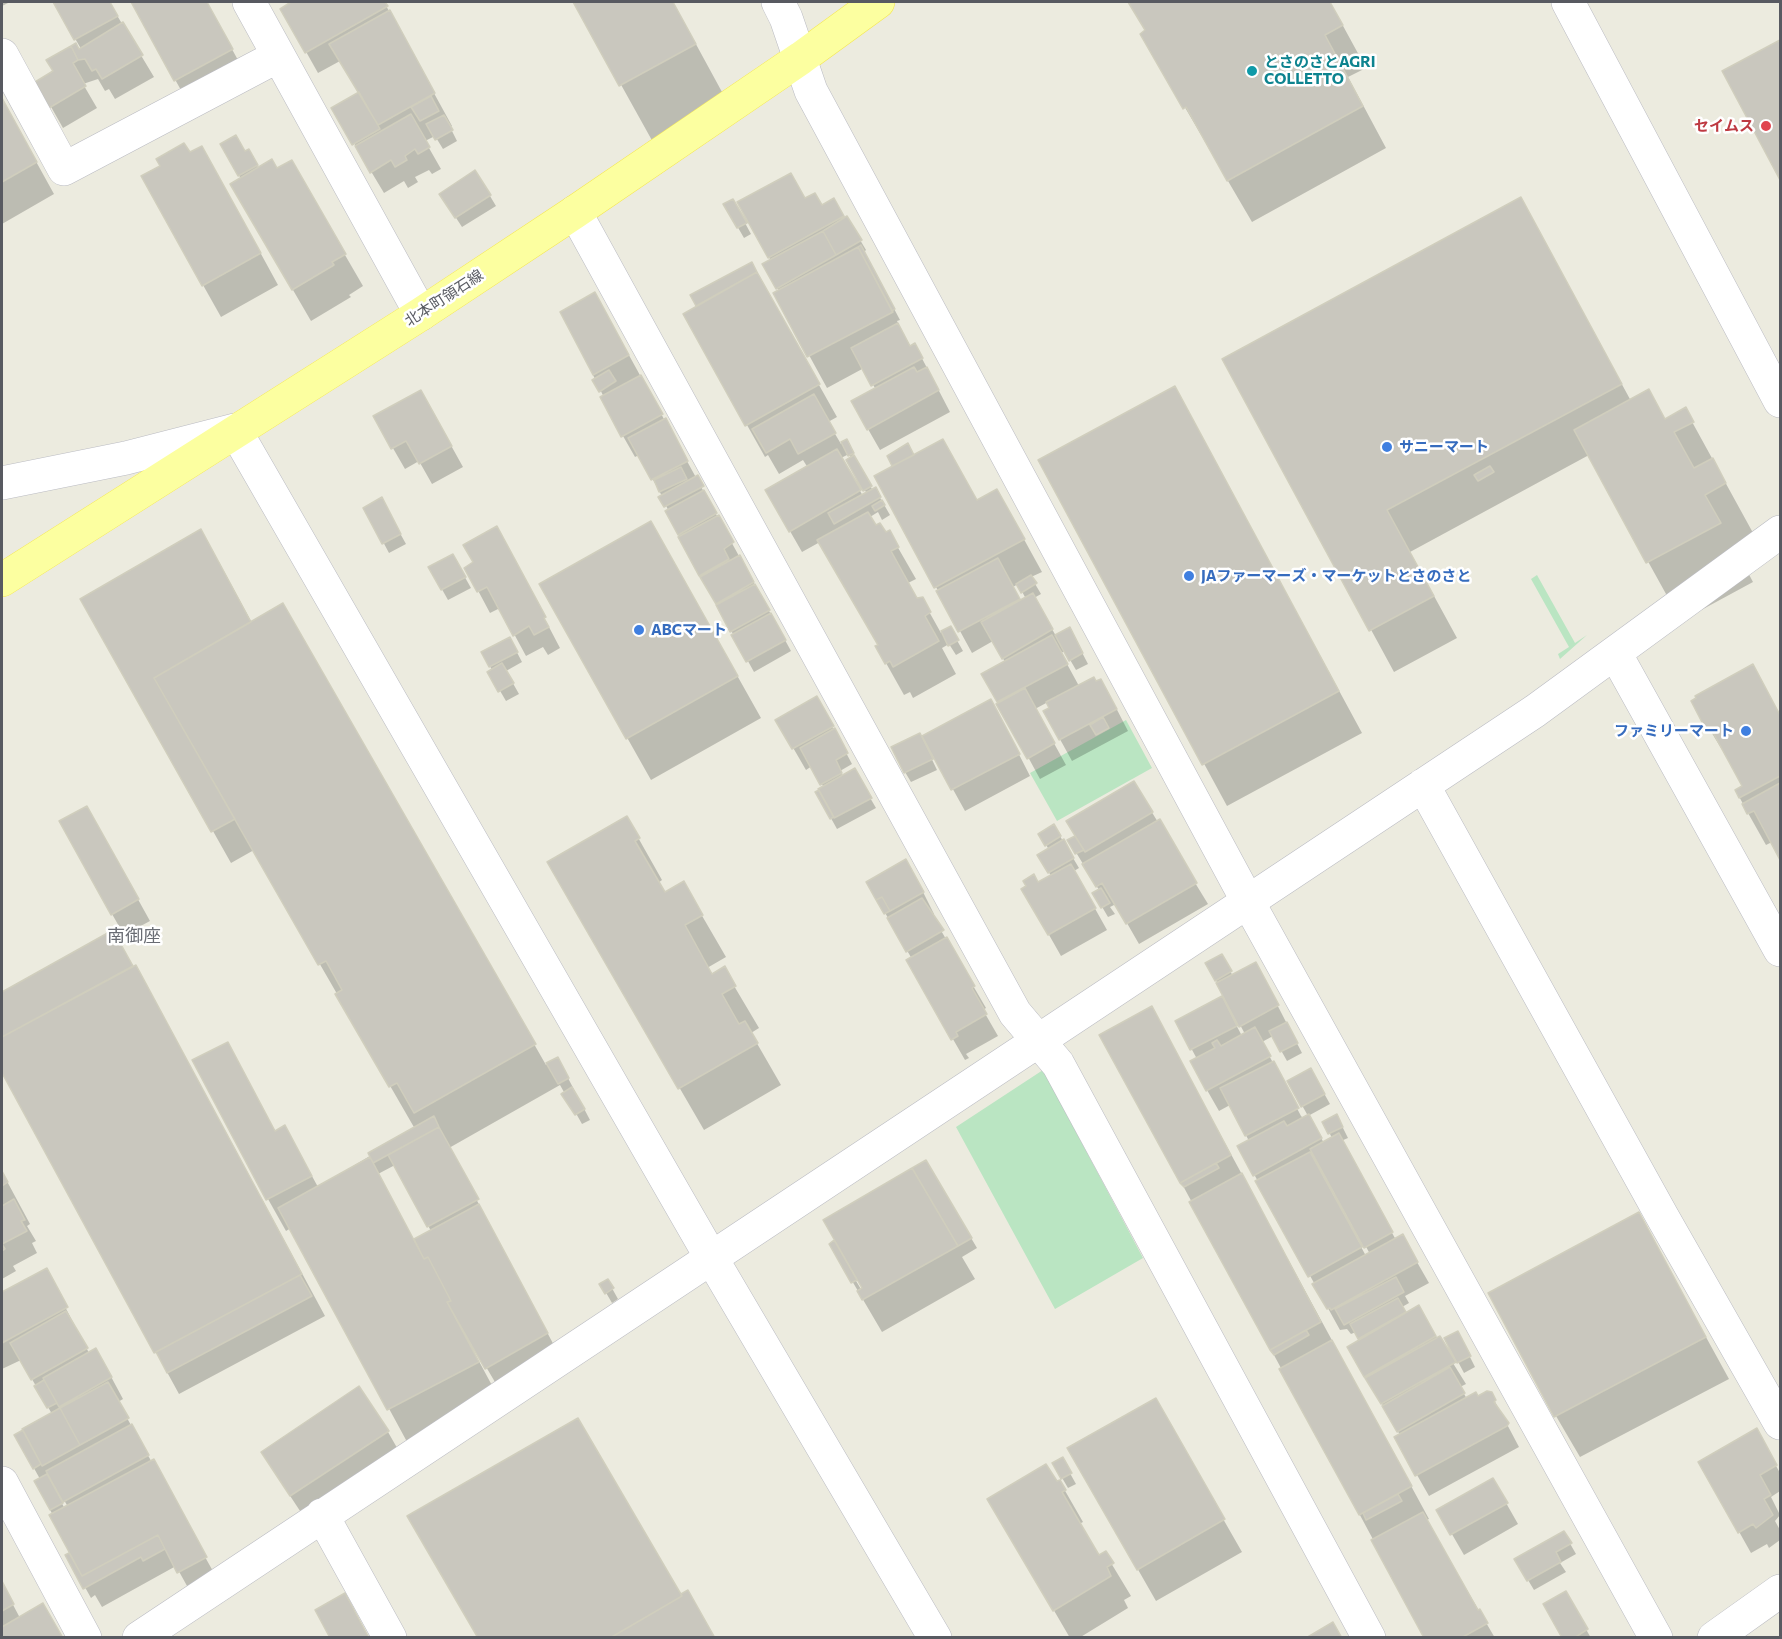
<!DOCTYPE html>
<html>
<head>
<meta charset="utf-8">
<style>
	body { margin:0 }
	#map { position:relative; width:1782px; height:1639px; overflow:hidden; background:#ecebdf; font-family:Commissioner,sans-serif }
	canvas { display:block }
	.frame { position:absolute; inset:0; border:3px solid #585a61; pointer-events:none }
</style>
</head>
<body>
<div id="map">
<canvas width="1782" height="1639"></canvas>
<div class="frame"></div>
</div>
<script>
const context = document.querySelector('canvas').getContext('2d');
context.lineJoin = 'round';
function fillPath(path, color) { context.fillStyle = color; context.fill(path, 'evenodd'); }
const toPath = rows => new Path2D(rows.map(r => 'M' + r).join(''));
function stroke(path, color, width, dash) { context.strokeStyle = color; context.lineWidth = width; context.lineCap = dash ? 'butt' : 'round'; context.setLineDash(dash || []); context.stroke(path); }
function write(font, color, halo, rows, align = 'center') {
  context.font = font + ' Commissioner,"Noto Sans JP",sans-serif'; context.lineWidth = 5; context.setLineDash([]); context.textBaseline = 'middle'; context.strokeStyle = halo; context.fillStyle = color; for (const [text, x, y, turn = 0] of rows) {
    context.save(); context.translate(x, y); context.rotate((+turn || 0) * Math.PI / 180); context.textAlign = isNaN(turn) ? turn : align; if (halo) context.strokeText(text, 0, 0); context.fillText(text, 0, 0); context.restore();
  }
}
fillPath(toPath([
	[1537,575,1575,643,1587,635,1560,659,1558,654,1569,647,1531,579],
	[1126,720,1152,768,1057,821,1030,773],
	[1043,1070,1143,1258,1055,1309,956,1127]
]), '#bae5c2');
fillPath(toPath([
	[2,2,10,2,2,6],
	[54,2,109,2,154,77,115,99,109,89,105,91,98,79,83,84,97,108,63,128,37,82,84,54],
	[132,2,206,2,244,71,187,101],
	[292,2,384,2,452,126,450,127,457,141,443,149,435,136,425,141,441,169,432,174,429,170,415,177,418,182,408,188,404,181,384,193,333,108,359,94,340,61,318,73,282,9],
	[575,2,673,2,728,103,654,144],
	[1130,2,1330,2,1366,68,1348,77,1386,148,1252,222,1142,34,1147,31],
	[1780,42,1780,177,1724,72],
	[2,100,54,194,2,224],
	[222,145,245,153,249,151,259,169,277,170,291,162,363,286,349,295,351,297,311,321,232,185,241,179],
	[189,154,220,179,278,285,221,317,203,285],
	[490,196,496,206,462,227,447,204],
	[1521,199,1631,401,1665,421,1685,409,1758,542,1738,554,1753,582,1681,621,1589,455,1410,552,1457,638,1394,672,1224,359],
	[805,200,822,207,833,200,844,219,847,218,866,250,864,252,900,320,897,321,909,344,910,347,915,345,950,412,880,450,868,429,876,390,864,368,827,388,775,293,779,291,764,265,771,261,739,203],
	[733,201,751,234,744,238,725,205],
	[751,264,837,417,828,422,841,444,846,441,873,491,875,489,890,515,882,520,878,512,870,517,875,527,885,534,889,532,916,579,908,583,917,600,922,599,941,633,950,628,963,651,956,655,949,644,942,648,956,674,913,698,910,692,904,695,877,647,880,645,820,542,802,552,767,491,808,468,803,460,779,474,768,455,765,457,747,425,692,296],
	[849,454,851,458,848,460,867,494,863,496,841,458],
	[562,312,607,315,791,651,754,672,680,538,662,496,639,455,635,457,623,436],
	[1175,388,1362,733,1227,806,1040,461],
	[433,413,463,467,432,484,419,461,405,469,375,417],
	[914,456,977,502,1015,523,1042,572,1031,577,1041,594,1034,598,1056,636,1075,639,1088,664,1076,670,1065,651,1061,653,1079,686,1113,702,1128,731,1072,761,1045,712,1051,709,1048,702,1035,709,1066,765,1040,779,983,674,1005,662,993,641,972,653,876,477,895,467,889,457],
	[1018,584,1026,599,1021,602,1013,587],
	[381,499,406,544,389,553,365,508],
	[508,549,560,648,548,655,543,647,526,656,500,608,490,613,466,568],
	[453,556,471,588,448,600,430,568],
	[219,562,252,623,283,605,546,1065,558,1059,590,1120,582,1124,560,1085,449,1148,565,1366,505,1399,469,1338,467,1339,502,1404,412,1451,291,1228,286,1231,268,1199,285,1127,318,1187,415,1129,254,850,231,863,82,599],
	[395,1165,431,1231,414,1240,378,1174],
	[675,565,761,718,651,780,541,585],
	[510,639,522,662,506,671,519,694,506,701,489,672,492,670,483,653],
	[817,698,852,764,840,771,843,777,854,770,876,808,837,829,817,793,824,788,812,766,806,770,777,720],
	[1770,698,1780,717,1780,857,1772,842,1766,845,1748,813,1736,791,1744,786,1693,702],
	[1003,723,1030,776,965,811,924,737],
	[925,745,937,770,911,782,905,772],
	[1134,783,1208,904,1139,944,1116,904,1110,907,1115,914,1108,917,1094,893,1099,890,1069,841],
	[627,818,662,880,658,883,665,894,683,883,726,957,707,968,712,976,724,969,759,1028,751,1033,781,1085,704,1130,549,863],
	[1054,826,1079,868,1074,871,1107,930,1061,956,1023,889,1051,876,1039,855,1049,850,1040,834],
	[99,829,150,921,124,935,112,914],
	[918,882,934,914,932,915,986,1008,983,1010,998,1036,966,1054,969,1058,965,1060,908,961,912,959,877,899],
	[112,932,159,1008,325,1316,179,1394,2,1070,2,994],
	[1221,956,1233,976,1267,985,1302,1053,1287,1061,1273,1036,1262,1042,1301,1116,1304,1119,1308,1116,1289,1082,1311,1070,1330,1104,1308,1116,1324,1143,1332,1138,1324,1122,1342,1126,1348,1138,1341,1141,1396,1240,1402,1236,1429,1283,1405,1296,1409,1303,1402,1307,1406,1315,1418,1307,1466,1384,1460,1387,1467,1399,1491,1394,1519,1447,1429,1496,1396,1438,1400,1435,1349,1347,1361,1341,1356,1332,1351,1334,1347,1329,1340,1330,1239,1147,1249,1141,1230,1105,1219,1111,1207,1090,1197,1059,1177,1022,1233,1019,1242,1036,1245,1034,1207,964],
	[1321,1166,1370,1254,1366,1256,1318,1168],
	[1169,1040,1429,1519,1426,1520,1495,1638,1426,1638,1181,1182],
	[926,1162,977,1248,962,1257,975,1279,882,1332,831,1245],
	[845,1256,864,1288,862,1291,842,1257],
	[2,1172,30,1224,27,1226,36,1241,32,1243,37,1253,13,1266,16,1271,2,1279],
	[1639,1215,1729,1379,1580,1457,1556,1416],
	[46,1270,89,1353,108,1371,123,1399,118,1402,223,1589,197,1604,176,1566,102,1607,95,1595,91,1598,67,1555,73,1563,76,1561,36,1482,40,1479,16,1436,52,1414,21,1360,2,1369,2,1294],
	[56,1486,68,1507,65,1509,53,1487],
	[608,1281,618,1299,612,1303,601,1284],
	[1446,1339,1463,1343,1475,1367,1464,1373],
	[1155,1400,1242,1552,1156,1601,1069,1449],
	[1756,1430,1780,1473,1780,1491,1771,1497,1780,1515,1775,1521,1780,1530,1780,1540,1769,1548,1767,1544,1751,1553,1700,1462],
	[388,1432,400,1453,304,1517,275,1473],
	[1062,1459,1076,1484,1068,1488,1054,1464],
	[1493,1480,1518,1524,1464,1555,1438,1510],
	[1060,1482,1083,1522,1079,1524,1099,1557,1105,1553,1131,1596,1124,1600,1128,1608,1079,1638,1070,1638,989,1499],
	[1564,1533,1576,1554,1560,1563,1566,1572,1534,1590,1516,1560],
	[2,1584,20,1618,61,1638,2,1638],
	[1565,1593,1591,1638,1563,1638]
]), '#0003');
const building = toPath([
	[53,2,110,2,118,16,74,40,53,2],
	[131,2,207,2,233,49,174,81,131,2],
	[291,2,385,2,388,6,305,53,280,9,291,2],
	[573,2,673,2,696,44,619,86,573,2],
	[1128,2,1330,2,1343,25,1325,35,1363,106,1227,181,1186,107,1183,109,1140,34,1145,30,1128,2],
	[390,10,435,93,378,125,329,44,390,10],
	[123,22,143,55,102,79,96,69,92,71,85,59,78,60,71,46,76,43,79,49,123,22],
	[1780,40,1780,180,1722,71,1780,40],
	[71,46,78,60,73,63,86,86,49,108,35,82,53,71,46,60,71,46],
	[359,92,380,129,352,145,331,108,359,92],
	[431,96,439,111,420,121,411,107,431,96],
	[2,98,37,162,2,182,2,98],
	[411,114,430,147,418,154,415,149,405,156,407,160,395,167,391,160,370,173,355,146,411,114],
	[444,115,453,130,435,140,426,124,444,115],
	[236,135,245,151,249,149,258,165,238,176,220,144,236,135],
	[184,143,190,152,202,146,261,253,202,286,141,176,160,166,156,159,184,143],
	[272,159,277,168,292,160,346,254,332,262,334,265,292,290,230,184,272,159],
	[475,170,491,195,455,218,439,194,475,170],
	[791,173,805,198,815,193,822,205,834,198,844,216,768,258,737,202,791,173],
	[1521,197,1622,384,1387,510,1434,596,1369,631,1222,359,1521,197],
	[733,199,747,223,737,228,723,204,733,199],
	[847,216,862,240,836,255,823,231,847,216],
	[823,231,836,255,776,289,762,264,823,231],
	[861,245,895,309,892,311,858,247,861,245],
	[858,247,893,312,807,357,773,293,858,247],
	[752,262,757,272,696,306,690,295,752,262],
	[757,272,820,384,745,426,683,314,757,272],
	[595,292,629,355,593,375,560,312,595,292],
	[898,323,910,346,915,343,923,358,871,386,851,348,898,323],
	[914,367,917,372,927,367,939,390,867,430,851,401,914,367],
	[609,370,616,381,599,392,592,380,609,370],
	[641,375,663,414,621,437,600,397,641,375],
	[1175,386,1339,691,1202,765,1038,460,1175,386],
	[1649,389,1665,419,1686,407,1694,422,1674,432,1694,468,1713,458,1726,483,1705,495,1721,523,1646,563,1574,430,1649,389],
	[421,390,452,446,419,464,406,441,391,449,373,416,421,390],
	[814,394,836,433,798,454,790,439,766,453,752,429,814,394],
	[666,418,688,461,651,480,628,438,666,418],
	[847,439,854,453,848,456,841,442,847,439],
	[943,439,977,500,997,489,1025,539,934,588,874,476,943,439],
	[908,443,914,455,892,466,887,456,908,443],
	[837,449,861,490,789,532,765,490,837,449],
	[854,455,872,486,863,491,846,460,854,455],
	[1490,466,1494,472,1478,481,1474,475,1490,466],
	[681,467,687,479,659,492,654,480,681,467],
	[698,475,704,486,664,507,658,497,698,475],
	[876,487,881,497,834,524,828,513,876,487],
	[704,490,717,513,678,535,665,511,704,490],
	[382,497,401,534,382,544,363,508,382,497],
	[882,500,885,505,875,511,872,506,882,500],
	[868,512,876,525,880,523,886,532,890,530,899,547,891,551,917,598,923,597,931,612,925,616,939,641,893,667,890,661,885,664,875,646,878,645,817,540,868,512],
	[719,515,734,542,724,549,729,559,699,576,678,537,719,515],
	[651,521,738,676,626,739,539,584,651,521],
	[497,526,546,617,544,618,549,627,534,635,529,626,513,636,487,587,477,592,464,568,473,562,463,545,497,526],
	[201,529,251,622,154,678,235,819,211,832,80,599,201,529],
	[453,554,466,577,441,590,428,567,453,554],
	[740,555,754,582,716,604,700,577,740,555],
	[998,558,1020,599,958,632,936,591,998,558],
	[1031,575,1037,583,1021,593,1016,584,1031,575],
	[755,584,770,610,730,632,716,605,755,584],
	[1033,593,1053,629,1002,659,981,622,1033,593],
	[283,603,536,1044,414,1113,397,1083,389,1087,335,994,342,990,326,961,318,965,154,678,283,603],
	[771,613,786,640,746,662,731,635,771,613],
	[951,626,959,640,948,646,941,631,951,626],
	[1070,627,1083,653,1069,661,1055,635,1070,627],
	[1052,635,1068,664,997,702,981,674,1052,635],
	[510,637,518,652,489,667,481,652,510,637],
	[502,663,514,683,498,692,487,672,502,663],
	[1753,664,1780,715,1780,776,1739,798,1735,790,1742,786,1711,729,1707,732,1691,701,1696,698,1695,696,1753,664],
	[1094,677,1096,681,1101,679,1117,709,1059,740,1043,711,1049,708,1046,702,1094,677],
	[1025,688,1055,743,1027,759,996,704,1025,688],
	[817,696,834,726,792,749,775,720,817,696],
	[991,699,1020,754,951,790,922,736,991,699],
	[1103,717,1109,728,1096,735,1090,725,1103,717],
	[835,728,848,753,836,760,842,773,820,785,800,748,835,728],
	[920,733,933,759,904,773,891,747,920,733],
	[855,768,872,798,834,818,818,789,855,768],
	[1134,781,1153,812,1085,852,1066,821,1134,781],
	[1780,783,1780,860,1754,811,1747,814,1742,804,1780,783],
	[819,790,834,817,830,819,815,792,819,790],
	[87,806,139,899,111,915,59,821,87,806],
	[627,816,640,838,635,841,665,892,684,881,703,915,685,925,712,974,725,966,736,986,722,994,739,1024,745,1021,758,1043,678,1089,547,862,627,816],
	[1160,819,1197,883,1126,924,1102,883,1096,887,1082,864,1160,819],
	[1054,824,1061,836,1045,846,1038,834,1054,824],
	[1075,836,1084,850,1075,854,1067,840,1075,836],
	[1064,839,1074,858,1048,873,1037,855,1064,839],
	[906,859,924,892,890,911,882,897,876,900,866,882,906,859],
	[1071,864,1096,908,1048,935,1021,889,1026,886,1023,881,1034,874,1038,882,1071,864],
	[1101,888,1110,903,1101,908,1092,893,1101,888],
	[882,897,890,911,884,914,876,900,882,897],
	[922,898,944,930,906,952,887,918,922,898],
	[113,930,133,966,2,1037,2,992,113,930],
	[947,937,975,986,972,988,987,1014,956,1032,958,1036,951,1040,906,960,947,937],
	[1222,954,1232,971,1215,981,1205,963,1222,954],
	[1256,962,1279,1005,1239,1027,1216,983,1256,962],
	[136,965,302,1274,154,1353,2,1073,2,1037,136,965],
	[1222,996,1237,1026,1190,1050,1175,1021,1222,996],
	[1152,1006,1231,1155,1180,1183,1099,1035,1152,1006],
	[1287,1022,1298,1043,1280,1052,1269,1031,1287,1022],
	[1255,1027,1271,1056,1206,1091,1190,1061,1215,1048,1212,1043,1217,1040,1221,1046,1255,1027],
	[228,1042,275,1131,285,1125,312,1176,266,1200,192,1060,228,1042],
	[558,1057,569,1078,558,1084,546,1063,558,1057],
	[1274,1061,1299,1108,1245,1136,1220,1088,1274,1061],
	[1311,1068,1325,1094,1301,1107,1287,1081,1311,1068],
	[572,1087,585,1109,575,1115,561,1094,572,1087],
	[1309,1114,1322,1138,1253,1176,1237,1146,1284,1121,1287,1126,1309,1114],
	[1337,1114,1343,1127,1328,1134,1322,1122,1337,1114],
	[434,1116,439,1127,373,1163,368,1153,434,1116],
	[439,1127,479,1199,427,1227,388,1155,439,1127],
	[1339,1133,1393,1232,1364,1248,1310,1149,1339,1133],
	[1310,1152,1362,1247,1308,1277,1255,1181,1310,1152],
	[370,1157,424,1259,428,1257,451,1301,447,1302,479,1362,387,1410,278,1208,370,1157],
	[926,1160,972,1238,958,1246,912,1168,926,1160],
	[1216,1163,1219,1168,1184,1187,1180,1183,1216,1163],
	[912,1168,958,1246,862,1300,857,1291,862,1288,823,1220,912,1168],
	[2,1171,8,1182,2,1186,2,1171],
	[1242,1173,1321,1322,1270,1350,1189,1202,1242,1173],
	[14,1199,25,1220,21,1221,27,1231,2,1244,5,1249,2,1251,2,1206,14,1199],
	[479,1204,548,1333,485,1369,447,1302,451,1301,428,1257,424,1259,414,1239,479,1204],
	[1639,1212,1706,1337,1554,1417,1488,1293,1639,1212],
	[1403,1234,1418,1262,1331,1310,1330,1308,1327,1309,1312,1284,1403,1234],
	[834,1240,857,1280,851,1283,829,1244,834,1240],
	[47,1268,68,1307,2,1343,2,1292,47,1268],
	[300,1275,312,1296,167,1373,156,1352,300,1275],
	[1396,1277,1404,1292,1344,1325,1335,1309,1396,1277],
	[608,1279,614,1288,605,1294,599,1284,608,1279],
	[1398,1298,1406,1312,1358,1339,1350,1324,1398,1298],
	[1419,1305,1436,1336,1364,1377,1347,1347,1419,1305],
	[66,1311,88,1348,31,1380,10,1343,66,1311],
	[1306,1330,1309,1335,1274,1355,1270,1350,1306,1330],
	[1458,1331,1471,1356,1457,1363,1444,1338,1458,1331],
	[1440,1336,1456,1362,1381,1404,1365,1378,1440,1336],
	[1332,1340,1412,1486,1359,1515,1279,1369,1332,1340],
	[96,1348,112,1377,59,1407,43,1378,96,1348],
	[1450,1367,1465,1393,1397,1432,1382,1406,1450,1367],
	[44,1380,57,1403,47,1408,34,1386,44,1380],
	[108,1382,129,1418,80,1445,60,1408,108,1382],
	[359,1386,389,1431,290,1496,261,1452,359,1386],
	[1487,1391,1492,1392,1496,1400,1494,1402,1509,1423,1507,1426,1415,1476,1394,1437,1476,1392,1478,1396,1487,1391],
	[1156,1398,1225,1519,1137,1570,1067,1448,1156,1398],
	[60,1408,80,1445,42,1466,22,1429,60,1408],
	[578,1418,682,1596,610,1638,478,1638,407,1516,578,1418],
	[132,1424,149,1455,63,1502,46,1471,132,1424],
	[1757,1428,1777,1465,1760,1475,1771,1495,1764,1499,1773,1515,1756,1528,1753,1524,1738,1533,1698,1462,1757,1428],
	[23,1430,41,1464,33,1469,14,1435,23,1430],
	[1063,1457,1072,1473,1061,1479,1052,1463,1063,1457],
	[154,1459,207,1557,177,1573,158,1535,82,1576,49,1515,154,1459],
	[1046,1464,1057,1481,1060,1480,1066,1490,1062,1492,1099,1555,1106,1551,1114,1563,1107,1567,1111,1576,1053,1611,987,1499,1046,1464],
	[47,1474,63,1503,50,1510,34,1481,47,1474],
	[1493,1478,1508,1503,1450,1535,1436,1510,1493,1478],
	[1398,1494,1402,1501,1366,1520,1363,1513,1398,1494],
	[1423,1512,1478,1610,1480,1609,1488,1623,1461,1638,1424,1638,1371,1540,1423,1512],
	[1564,1531,1572,1543,1556,1552,1561,1562,1527,1581,1514,1559,1564,1531],
	[158,1535,165,1549,143,1561,141,1557,83,1589,65,1555,69,1553,82,1576,158,1535],
	[2,1581,14,1604,2,1611,2,1581],
	[688,1590,715,1638,610,1638,682,1596,681,1594,688,1590],
	[1566,1591,1588,1629,1574,1638,1562,1638,1543,1604,1566,1591],
	[345,1593,369,1638,330,1638,315,1610,345,1593],
	[43,1603,63,1638,2,1638,2,1627,43,1603],
	[1333,1622,1342,1638,1306,1638,1333,1622]
]);
fillPath(building, '#c9c7be');
stroke(building, '#d0cebd', 1.5);
const minor = toPath([
	[249,2,421,314],
	[778,2,786,18,811,91,1247,900,1656,1638],
	[1568,2,1780,401],
	[2,55,64,169,278,56],
	[575,212,1015,1013,1058,1064,1369,1638],
	[2,483,126,458,235,430,712,1259,935,1638],
	[1615,653,1780,950],
	[1423,785,1662,1216,1780,1423],
	[2,1483,85,1638],
	[322,1515,390,1638],
	[139,1638,1535,711,1780,532],
	[1714,1638,1780,1591]
]);
const major = toPath([
	[2,580,421,314,575,212,801,58,878,2]
]);
stroke(minor, '#babbc2', 34);
stroke(major, '#f5e64e', 34);
stroke(minor, '#fff', 33);
stroke(major, '#fcffa0', 33);
for (const [x, y, r, color] of [
	[1252,71,6,"#0f9aa8"],
	[1766,126,6,"#e0444e"],
	[1387,447,6,"#3f7fe0"],
	[1189,576,6,"#3f7fe0"],
	[639,630,6,"#3f7fe0"],
	[1746,731,6,"#3f7fe0"]
]) { const dot = new Path2D(); dot.arc(x, y, r, 0, 2 * Math.PI); context.fillStyle = color; context.fill(dot); stroke(dot, '#fff', 2); }
write('bold 15px', '#0d838f', '#fff', [
	["とさのさとAGRI",1264,62],
	["COLLETTO",1264,79]
], 'left');
write('bold 15px', '#be3a42', '#fff', [
	["セイムス",1754,126]
], 'right');
write('15px', '#585a61', '#fff', [
	["北本町領石線",444,298,-33]
]);
write('bold 15px', '#366cbe', '#fff', [
	["サニーマート",1399,447],
	["JAファーマーズ・マーケットとさのさと",1201,576],
	["ABCマート",651,630],
	["ファミリーマート",1734,731,"right"]
], 'left');
write('18px', '#696c73', '#fff', [
	["南御座",134,936]
]);
</script>
</body>
</html>
